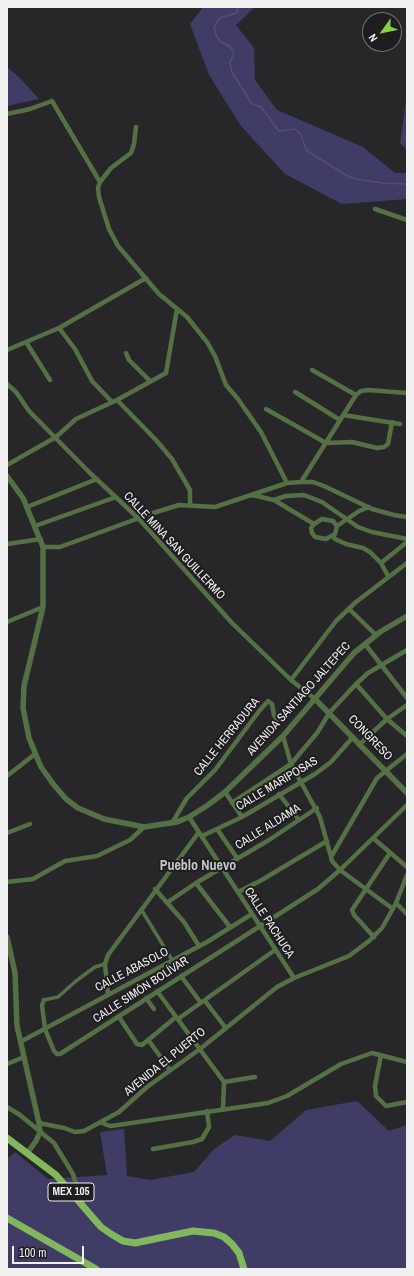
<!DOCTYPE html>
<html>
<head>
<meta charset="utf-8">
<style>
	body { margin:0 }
	#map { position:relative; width:414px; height:1276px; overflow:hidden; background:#27272a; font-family:"Archivo Narrow",sans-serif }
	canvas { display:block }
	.frame { position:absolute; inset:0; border:8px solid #f0f0f1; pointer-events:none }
	.north { position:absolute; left:362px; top:12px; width:40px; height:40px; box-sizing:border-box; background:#1e1e20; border:1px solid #727274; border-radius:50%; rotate:237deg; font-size:11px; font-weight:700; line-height:16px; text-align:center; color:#f0f0f1 }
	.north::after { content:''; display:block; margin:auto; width:14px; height:18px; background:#86cf4b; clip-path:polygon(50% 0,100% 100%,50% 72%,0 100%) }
	.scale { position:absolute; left:12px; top:1246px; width:72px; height:18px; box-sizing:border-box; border:2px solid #f0f0f1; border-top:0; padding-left:5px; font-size:12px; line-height:14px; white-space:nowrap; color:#f0f0f1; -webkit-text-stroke:3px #1e1e20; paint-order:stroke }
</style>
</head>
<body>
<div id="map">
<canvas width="414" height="1276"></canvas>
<div class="frame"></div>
<div class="north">N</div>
<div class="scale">100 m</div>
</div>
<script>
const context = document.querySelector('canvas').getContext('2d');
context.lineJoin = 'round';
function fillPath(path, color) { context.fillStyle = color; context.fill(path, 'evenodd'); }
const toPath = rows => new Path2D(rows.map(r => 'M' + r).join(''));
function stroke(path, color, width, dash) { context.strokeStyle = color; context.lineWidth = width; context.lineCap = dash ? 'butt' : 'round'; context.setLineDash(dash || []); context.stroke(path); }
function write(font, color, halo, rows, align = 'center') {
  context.font = font + ' "Archivo Narrow",sans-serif'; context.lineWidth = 4; context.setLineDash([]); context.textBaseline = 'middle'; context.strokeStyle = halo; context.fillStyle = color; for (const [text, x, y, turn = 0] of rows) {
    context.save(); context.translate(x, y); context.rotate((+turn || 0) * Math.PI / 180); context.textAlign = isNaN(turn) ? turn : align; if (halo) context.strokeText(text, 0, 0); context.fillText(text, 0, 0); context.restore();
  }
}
fillPath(toPath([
	[203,7,255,7,236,25,254,48,255,80,277,110,363,147,395,173,407,173,407,199,342,204,285,174,241,126,209,75,190,24],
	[7,67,19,77,39,99,7,106],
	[407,93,407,150,400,143],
	[357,1101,389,1131,407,1125,407,1269,7,1269,7,1159,15,1152,48,1179,107,1175,100,1132,124,1129,127,1176,150,1180,194,1172,214,1149,235,1135,270,1141,306,1110]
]), '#3f3c65');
stroke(toPath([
	[238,7,236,13,220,18,214,28,216,35,220,41,230,47,234,52,230,63,232,72,252,104,261,107,279,131,295,129,300,133,307,151,346,175,355,179,383,183,407,184]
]), '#574d74', 1.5);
stroke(toPath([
	[141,909,172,960],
	[44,1000,58,997,76,981,95,967,105,964]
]), '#567045', 3.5);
stroke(toPath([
	[7,114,30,109,52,101,100,182,98,188,99,197,109,229,118,246,159,294,187,317,207,342,215,356,226,385,238,399,261,432,287,483],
	[100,182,111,168,131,153,134,144,136,127],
	[375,209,407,220],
	[59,328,75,349,92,381,112,402],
	[26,342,50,380],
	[7,350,59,328,146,278],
	[126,353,129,360,150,381],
	[312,370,356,395],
	[7,384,16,392,29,411,89,472,139,519,232,623,291,680,315,699],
	[295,392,340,420],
	[117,400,156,440,172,459,190,490,190,506],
	[266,409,326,443,352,442,377,448,384,447,388,444,392,422],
	[343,415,400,424],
	[7,465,56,437,76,419,117,400,166,373,177,309],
	[301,482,356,395,361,391,368,390,407,393],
	[252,495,274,500,314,524],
	[274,500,286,496,304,495,322,502,358,527,372,532,407,539],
	[27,507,97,479],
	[322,519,333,521,337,526,335,534,326,539,315,537,312,533,311,528,314,524,322,519],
	[35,526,116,497],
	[337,526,359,511,369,507],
	[333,535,335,539,346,544,363,548,370,552,381,563,388,576],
	[7,544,41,539],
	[43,547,60,547,150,514,179,505,215,507,287,483,301,482,313,482,324,486,372,509,394,515,407,517],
	[381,563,407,542],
	[349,609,376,635],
	[7,622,43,607],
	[365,644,407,698],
	[291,680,336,621,356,602,407,563],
	[356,684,387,719,407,736],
	[283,736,291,764,320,817,332,861,340,870,393,909],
	[360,744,387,719,407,705],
	[7,776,35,754],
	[225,792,242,817],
	[279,794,299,820],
	[232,803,291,764,317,733,330,712,356,684,368,673,407,650],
	[189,817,294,978],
	[172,823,187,798,215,770,260,710,268,701,272,704,274,715,279,724],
	[217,829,237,858],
	[7,833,30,824],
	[202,836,242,817,315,774,331,762,353,737],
	[373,838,407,867],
	[331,857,377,778,407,754],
	[7,882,33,879,65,861,97,856,130,840,144,827],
	[196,883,230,927],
	[155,889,184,922,199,946],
	[238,892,260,881,327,841],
	[168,902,196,883,269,840,317,808],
	[396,903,407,914],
	[374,937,354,915,352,910,390,853],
	[181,976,201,1003],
	[157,991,224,1082,223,1109],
	[108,994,105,964,108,955,199,832],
	[146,998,154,1009],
	[44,1000,42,1005,45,1029,54,1051,57,1054,60,1054,318,889,340,870,407,805],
	[205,1001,225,1027],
	[119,1017,137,1044,142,1045,176,1017],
	[178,1019,275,950],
	[149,1041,170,1070],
	[20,1042,207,942,252,914],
	[381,1055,375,1086,376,1096,386,1106,407,1102],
	[7,1064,24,1057],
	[224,1082,255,1077],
	[7,1107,20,1115,54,1143,73,1174,82,1203],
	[39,1123,64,1128,75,1132,84,1131,119,1112,147,1087,200,1049,277,987,294,978,349,956,369,941,382,928,396,903,407,875],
	[102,1123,110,1126,118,1125,268,1103,287,1096,341,1064,372,1053,407,1062],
	[153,1149,193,1142,202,1139,209,1127,207,1111]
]), '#567045', 4.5);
stroke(toPath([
	[7,476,23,498,43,547,43,607,24,686,23,708,29,738,41,767,54,785,66,799,78,808,104,819,144,827,177,822,189,817,208,805,225,792,283,736,354,653,380,632,407,616],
	[315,699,407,793],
	[7,937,15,973,17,1026,39,1123,40,1132,36,1141,28,1152]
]), '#567045', 5.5);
stroke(toPath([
	[7,1138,56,1175,101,1227,111,1234,123,1241,135,1243,193,1231,214,1233,224,1237,232,1244,239,1253,244,1269],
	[7,1218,96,1269]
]), '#83b75e', 7);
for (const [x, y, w] of [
	[71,1192,46]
]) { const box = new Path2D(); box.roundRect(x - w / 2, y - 9, w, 18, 3); context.fillStyle = '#1e1e20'; context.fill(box); stroke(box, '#f0f0f1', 1); }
write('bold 11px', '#f0f0f1', null, [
	["MEX 105",71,1192]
]);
write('12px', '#f0f0f1', '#1e1e20', [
	["CALLE MINA SAN GUILLERMO",174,546,47],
	["AVENIDA SANTIAGO JALTEPEC",299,699,-48],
	["CALLE HERRADURA",227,737,-51],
	["CONGRESO",370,738,46],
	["CALLE MARIPOSAS",277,784,-31],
	["CALLE ALDAMA",268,827,-32],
	["CALLE PACHUCA",269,923,57],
	["CALLE ABASOLO",132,970,-28],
	["CALLE SIMÓN BOLÍVAR",141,990,-33],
	["AVENIDA EL PUERTO",165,1062,-39]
]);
write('bold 14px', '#c7c7ca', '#1e1e20', [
	["Pueblo Nuevo",198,866]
]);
</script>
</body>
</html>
